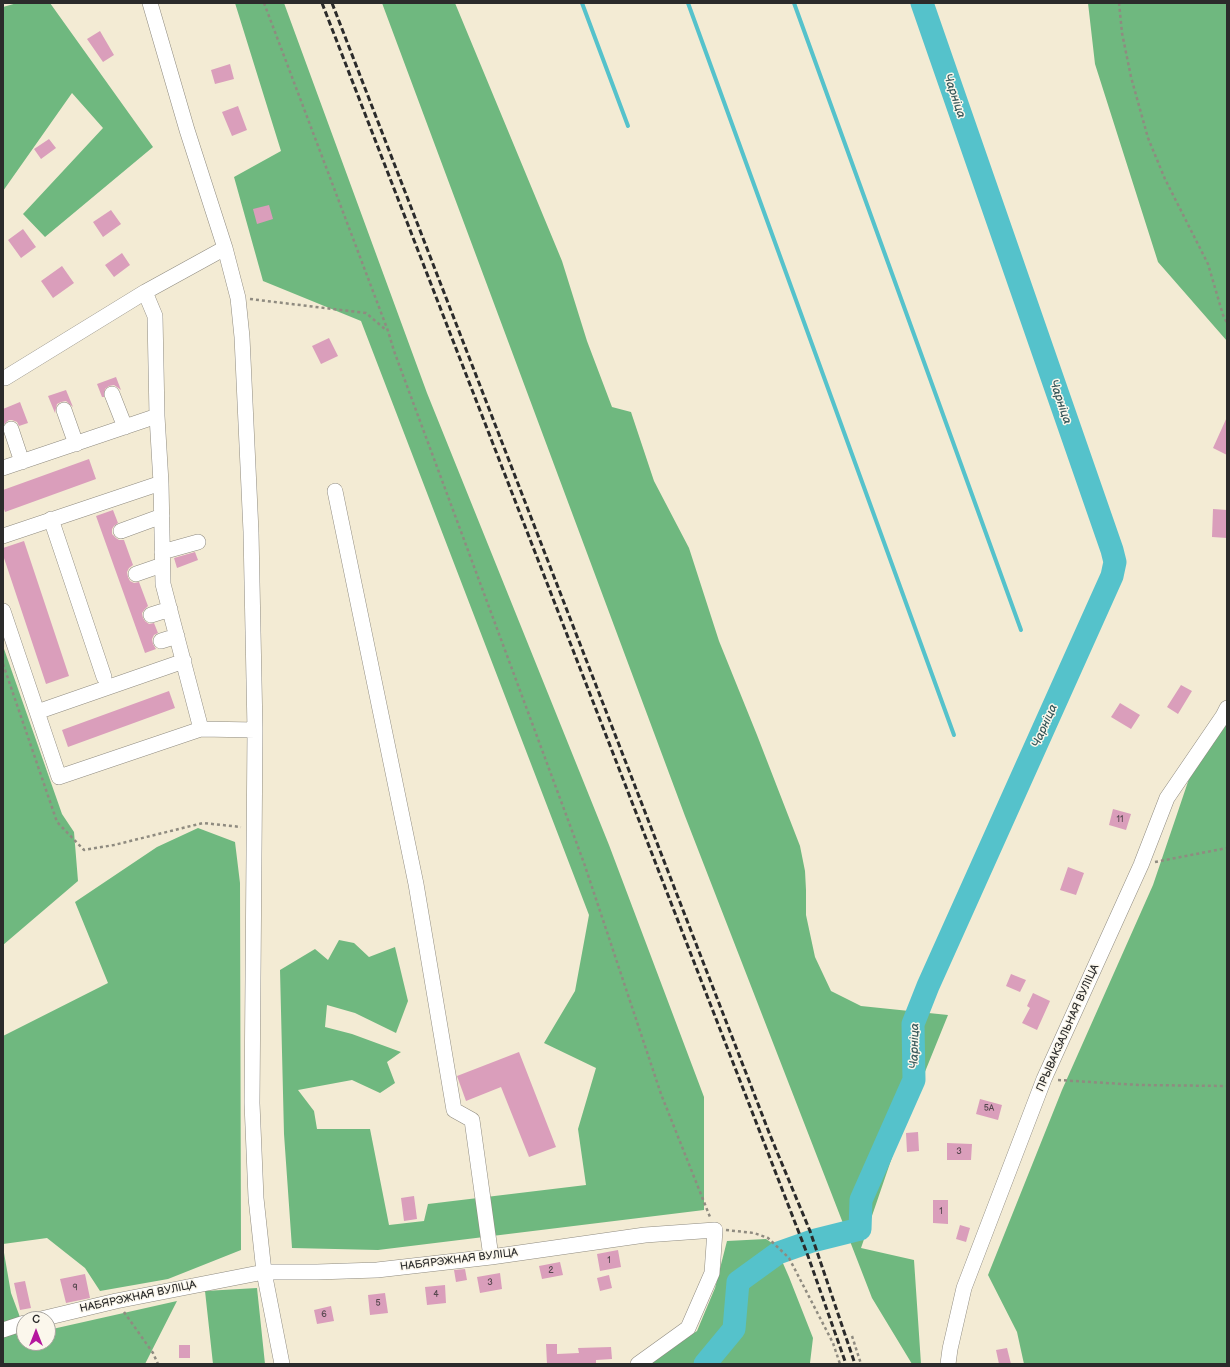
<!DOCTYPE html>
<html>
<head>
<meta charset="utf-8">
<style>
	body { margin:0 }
	#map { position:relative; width:1230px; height:1367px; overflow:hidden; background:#f3ebd4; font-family:"Balsamiq Sans",sans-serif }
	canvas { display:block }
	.frame { position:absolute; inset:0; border:4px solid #2b2b2b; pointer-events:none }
	.north { position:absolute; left:16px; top:1311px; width:40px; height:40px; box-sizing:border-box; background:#fbf7ec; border:1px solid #a8a59f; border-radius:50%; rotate:0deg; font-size:11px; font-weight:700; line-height:16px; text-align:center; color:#2b2b2b }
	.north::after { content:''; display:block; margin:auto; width:14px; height:18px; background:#b5179e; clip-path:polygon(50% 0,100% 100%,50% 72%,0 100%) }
</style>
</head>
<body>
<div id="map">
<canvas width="1230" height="1367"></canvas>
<div class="frame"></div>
<div class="north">С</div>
</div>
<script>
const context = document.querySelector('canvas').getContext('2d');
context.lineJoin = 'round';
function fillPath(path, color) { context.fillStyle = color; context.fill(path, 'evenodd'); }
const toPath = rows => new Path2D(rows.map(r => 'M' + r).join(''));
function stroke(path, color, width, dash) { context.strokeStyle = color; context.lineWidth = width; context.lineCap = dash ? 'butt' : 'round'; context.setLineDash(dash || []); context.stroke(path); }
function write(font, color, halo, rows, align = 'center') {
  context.font = font + ' "Balsamiq Sans",sans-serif'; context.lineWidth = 3; context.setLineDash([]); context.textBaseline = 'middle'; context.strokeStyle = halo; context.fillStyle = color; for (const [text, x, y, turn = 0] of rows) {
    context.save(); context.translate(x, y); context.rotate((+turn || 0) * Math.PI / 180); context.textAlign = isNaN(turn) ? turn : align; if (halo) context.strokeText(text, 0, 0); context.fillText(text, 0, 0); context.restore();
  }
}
fillPath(toPath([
	[17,3,50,3,153,147,45,237,23,214,103,128,72,93,3,191,3,7],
	[235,3,284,3,427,393,609,845,704,1097,704,1210,378,1250,292,1248,284,1134,280,970,315,949,328,960,339,940,354,943,369,957,395,947,408,1001,396,1033,355,1013,327,1005,325,1027,352,1034,401,1052,387,1062,395,1083,380,1093,352,1080,298,1090,314,1111,317,1129,370,1129,389,1225,424,1221,428,1204,586,1185,578,1129,596,1068,544,1043,575,991,589,915,361,321,263,281,234,177,281,151],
	[382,3,455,3,562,261,587,341,612,407,631,412,654,481,689,548,719,641,757,735,800,846,805,871,806,890,806,915,815,957,831,991,861,1006,948,1015,901,1131,861,1248,914,1260,921,1364,912,1364,872,1298,685,816],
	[1088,3,1227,3,1227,341,1158,262,1095,64],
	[3,646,62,814,74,832,78,881,3,945],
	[1227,700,1227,1364,1024,1364,1017,1332,988,1275,1062,1090,1153,885,1194,764],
	[198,828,235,842,240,883,241,1250,168,1279,100,1291,85,1268,47,1238,3,1244,3,1036,108,983,75,902,157,847],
	[766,1239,775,1245,789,1277,813,1338,810,1363,645,1364,697,1331,715,1288,727,1241],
	[3,1247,11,1293,24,1328,24,1343,48,1343,48,1330,177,1301,145,1364,3,1364],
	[257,1288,265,1364,213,1364,205,1291]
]), '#6fb87f');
stroke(toPath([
	[582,3,628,126],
	[688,3,954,735],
	[794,3,1021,630]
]), '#55c2cb', 4);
stroke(toPath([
	[705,1364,734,1329,738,1282,778,1253,812,1241,860,1229,861,1200,914,1080,913,1024,928,986,1112,576,1115,562,1112,550,922,3]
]), '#55c2cb', 23);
fillPath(toPath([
	[100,31,114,55,103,62,87,39],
	[230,64,234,79,215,84,211,70],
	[238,106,247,130,232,136,222,112],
	[49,139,56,148,41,159,34,149],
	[269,205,273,219,257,224,253,209],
	[111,210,121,224,103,237,93,222],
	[23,229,36,247,21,258,8,240],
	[122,253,130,265,114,277,105,265],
	[62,266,74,283,53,298,41,281],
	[329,338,338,356,321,364,312,346],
	[116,377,121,390,114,385,109,386,105,389,104,397,102,397,97,384],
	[66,390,73,407,66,401,61,402,57,404,55,413,48,396],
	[20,402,28,423,19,426,17,422,12,420,9,420,3,425,3,409],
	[1227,417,1227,455,1213,448],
	[89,459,96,479,5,512,3,506,3,490],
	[1213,509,1227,510,1227,538,1212,537],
	[113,510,118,523,114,526,112,529,112,534,116,538,119,540,124,540,133,565,129,568,127,572,128,577,130,581,134,583,139,582,148,606,145,609,142,613,143,618,145,621,149,624,154,623,158,633,154,635,152,639,153,644,156,649,145,653,96,516],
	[24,541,69,676,46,684,3,555,3,548],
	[195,552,198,560,177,568,174,558],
	[1181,685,1192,691,1178,714,1167,707],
	[169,691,175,708,68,747,62,730],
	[1120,703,1140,715,1131,729,1111,717],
	[1113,809,1131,814,1126,830,1109,825],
	[1068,867,1084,873,1076,895,1060,890],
	[1011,974,1026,980,1020,992,1006,986],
	[1033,993,1050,1001,1037,1030,1022,1023,1030,1008,1027,1006],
	[519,1052,556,1147,529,1157,501,1087,466,1101,457,1076],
	[980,1099,1002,1105,998,1120,976,1114],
	[918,1132,919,1151,907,1152,906,1133],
	[947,1143,972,1144,971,1160,947,1160],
	[414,1196,417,1219,404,1221,401,1198],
	[933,1200,948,1200,948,1224,933,1223],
	[960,1225,970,1228,966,1242,956,1239],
	[618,1250,621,1267,600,1271,597,1254],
	[560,1262,563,1275,542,1279,539,1266],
	[465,1269,467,1280,456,1282,454,1270],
	[500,1273,502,1289,480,1293,477,1277],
	[85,1274,90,1298,66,1303,60,1279],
	[609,1275,612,1288,600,1291,597,1278],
	[25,1281,31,1308,20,1310,14,1283],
	[445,1285,446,1303,427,1305,425,1287],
	[385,1293,388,1313,370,1315,368,1295],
	[331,1306,334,1321,317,1324,314,1310],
	[546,1344,557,1344,557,1354,579,1353,578,1348,611,1347,612,1359,596,1360,596,1364,547,1364],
	[179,1345,190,1345,190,1358,179,1358],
	[1007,1348,1011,1364,999,1364,996,1350]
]), '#da9ebb');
const minor = toPath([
	[150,3,187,130,225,248,238,298,242,337,251,532,255,730,252,1103,256,1198,264,1272,282,1364],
	[5,378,145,292],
	[112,394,125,427],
	[64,410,76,444],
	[11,429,22,462],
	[3,468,157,416],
	[335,491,416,884,454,1110,472,1120,491,1257],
	[51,519,104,677],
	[121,531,162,516],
	[3,536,161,483],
	[162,552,198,542],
	[136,574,162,565],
	[3,611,59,777,201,729,255,730],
	[151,615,170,609],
	[161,641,177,636],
	[37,712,184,661],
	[201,729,163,584,161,483,157,416,155,316,145,292,225,248],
	[41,1319,116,1301,264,1272,317,1272,377,1270,491,1257,645,1235,715,1230,712,1273,688,1328,638,1364],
	[3,1330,24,1323],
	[948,1364,950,1349,964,1288,1044,1079,1141,865,1167,798,1223,716,1227,708]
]);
stroke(minor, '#8f8b80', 16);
stroke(toPath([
	[264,3,388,331,394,351,584,863,661,1094,710,1217],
	[1119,3,1122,33,1131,77,1148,138,1165,179,1208,264,1223,315,1227,323],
	[250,299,366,313,386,330],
	[3,664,57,822,84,850,114,845,203,823,241,827],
	[1155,862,1227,848],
	[1058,1080,1139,1085,1227,1086],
	[726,1230,754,1233,768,1238,789,1258,833,1343,840,1364],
	[124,1312,153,1353,158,1364],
	[852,1336,861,1364]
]), '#8f8b80', 2.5, [3, 3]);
stroke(minor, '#fff', 15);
stroke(toPath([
	[322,3,808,1256,846,1364],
	[332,3,770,1135,810,1231,855,1364]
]), '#2b2b2b', 3, [6, 3]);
write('9px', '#57484f', null, [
	["11",1120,820],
	["5А",989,1109],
	["3",959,1152],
	["1",941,1212],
	["1",609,1261],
	["2",551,1271],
	["3",490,1283],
	["9",75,1288],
	["4",436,1295],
	["5",378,1304],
	["6",324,1315]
]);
write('11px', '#2b2b2b', '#fbf7ec', [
	["ПРЫВАКЗАЛЬНАЯ ВУЛІЦА",1068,1028,-66],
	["НАБЯРЭЖНАЯ ВУЛІЦА",459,1260,-7],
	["НАБЯРЭЖНАЯ ВУЛІЦА",138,1297,-12]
]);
write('italic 12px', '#38585b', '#fbf7ec', [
	["Чарніца",954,96,71],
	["Чарніца",1060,402,71],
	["Чарніца",1045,726,-66],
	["Чарніца",915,1046,-89]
]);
</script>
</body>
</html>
